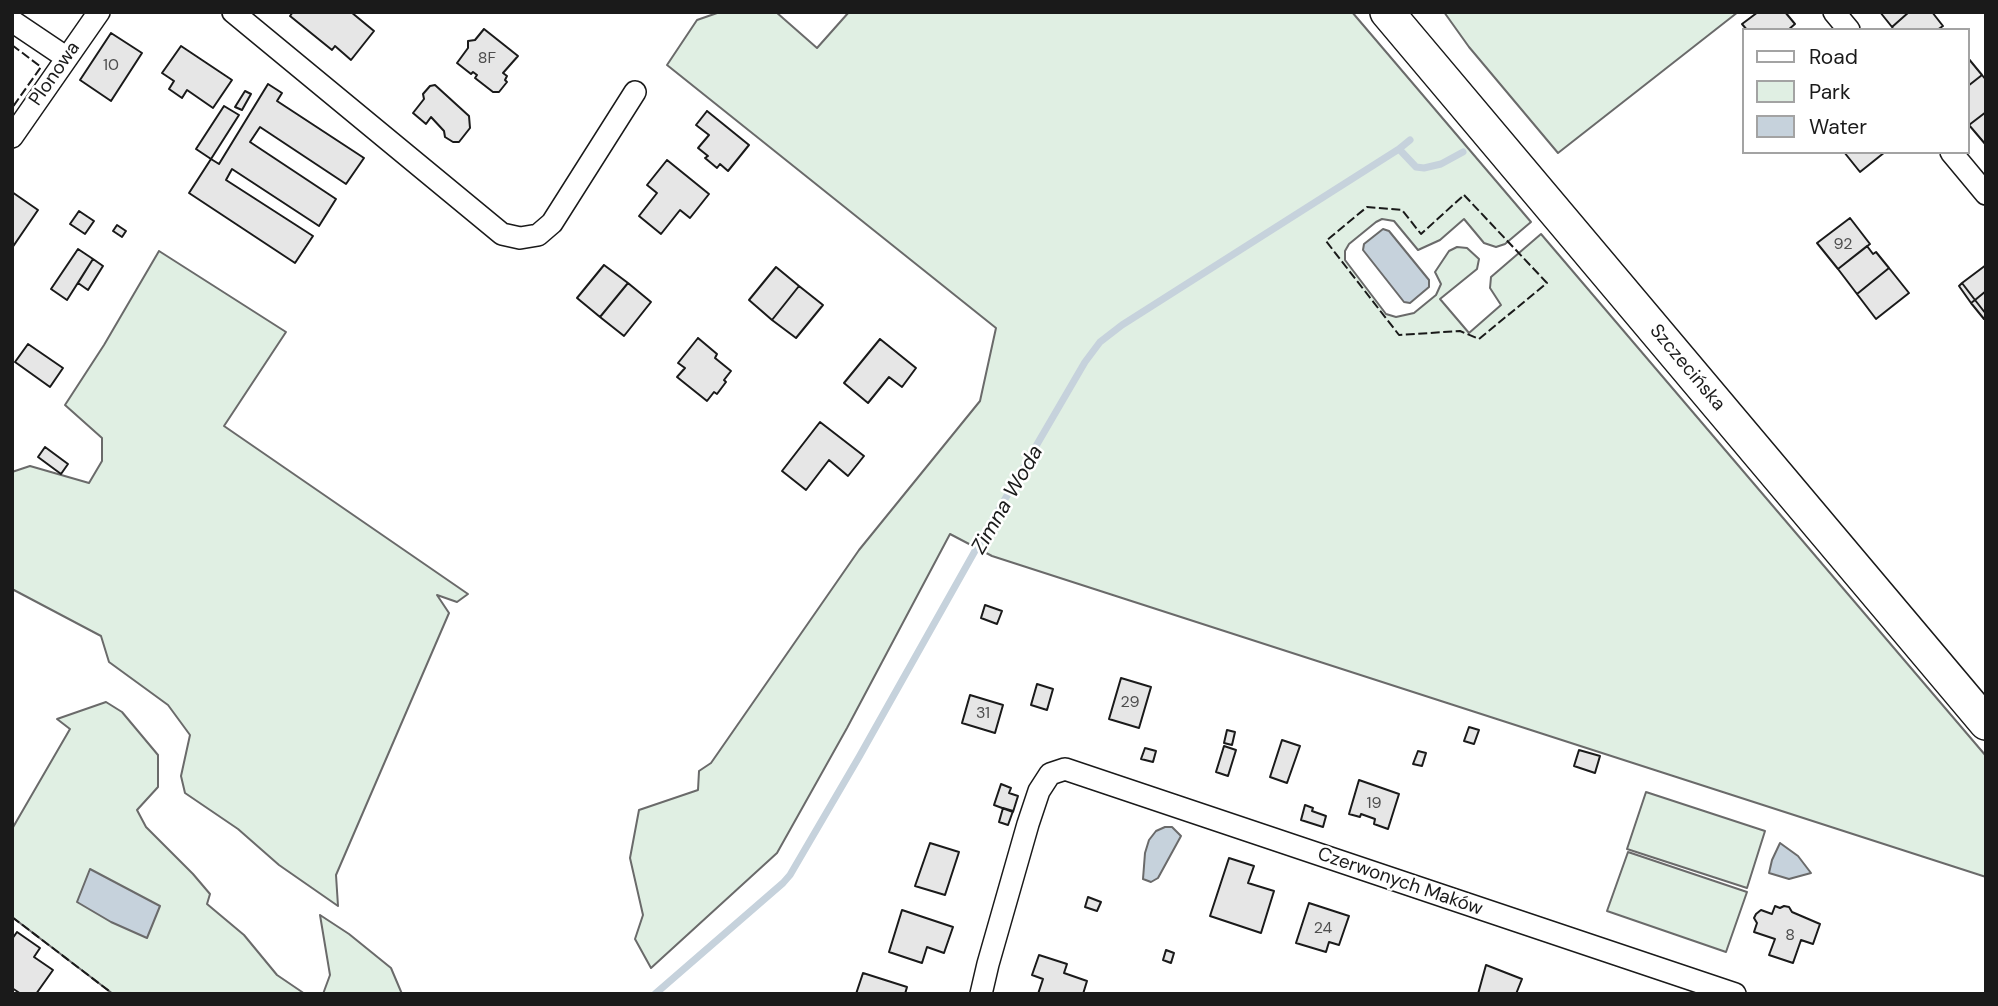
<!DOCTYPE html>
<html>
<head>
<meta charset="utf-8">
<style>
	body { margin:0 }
	#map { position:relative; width:1998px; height:1006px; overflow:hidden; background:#fff; font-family:"DM Sans",sans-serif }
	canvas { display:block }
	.frame { position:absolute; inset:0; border:14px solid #1a1a1a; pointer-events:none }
	.legend { position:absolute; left:1742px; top:28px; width:228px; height:126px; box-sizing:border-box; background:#fff; border:2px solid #a3a3a3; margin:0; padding:9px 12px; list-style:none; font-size:21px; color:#1a1a1a }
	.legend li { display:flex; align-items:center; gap:14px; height:35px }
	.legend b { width:35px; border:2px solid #a3a3a3 }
</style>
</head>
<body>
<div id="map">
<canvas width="1998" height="1006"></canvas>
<div class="frame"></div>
<ul class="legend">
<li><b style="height:9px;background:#fff"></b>Road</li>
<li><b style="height:19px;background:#e0efe3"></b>Park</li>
<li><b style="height:19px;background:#c6d2dc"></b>Water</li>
</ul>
</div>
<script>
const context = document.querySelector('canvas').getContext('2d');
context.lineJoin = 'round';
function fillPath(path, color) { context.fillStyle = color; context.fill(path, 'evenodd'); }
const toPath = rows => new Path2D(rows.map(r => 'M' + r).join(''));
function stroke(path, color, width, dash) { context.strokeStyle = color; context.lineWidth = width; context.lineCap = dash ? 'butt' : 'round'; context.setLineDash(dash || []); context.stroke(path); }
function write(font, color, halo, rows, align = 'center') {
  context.font = font + ' "DM Sans",sans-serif'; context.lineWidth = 5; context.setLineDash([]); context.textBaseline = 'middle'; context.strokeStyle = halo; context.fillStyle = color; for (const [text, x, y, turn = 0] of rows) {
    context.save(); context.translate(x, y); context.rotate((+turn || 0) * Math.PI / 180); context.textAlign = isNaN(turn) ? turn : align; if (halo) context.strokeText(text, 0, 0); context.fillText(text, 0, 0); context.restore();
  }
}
const green = toPath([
	[720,12,776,12,817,48,849,12,1352,12,1531,222,1505,244,1496,247,1484,243,1464,219,1440,240,1418,250,1394,221,1382,219,1376,222,1349,244,1345,251,1345,260,1386,314,1396,317,1414,313,1436,295,1441,284,1435,272,1449,251,1457,247,1467,248,1479,259,1477,269,1440,299,1469,333,1501,305,1490,288,1491,277,1541,234,1986,756,1986,877,992,556,950,534,847,728,777,853,651,968,635,939,643,915,630,858,639,810,698,790,699,771,711,763,859,550,980,401,996,328,667,65,697,20,720,12],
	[1444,12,1738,12,1558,153,1469,47,1444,12],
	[159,251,286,332,224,426,468,594,457,602,437,595,449,613,336,875,338,906,279,865,238,829,185,793,181,776,190,735,168,705,109,662,101,636,12,589,12,472,30,466,89,483,102,461,102,438,65,405,104,345,159,251],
	[106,702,122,712,158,755,158,787,137,810,146,827,193,874,210,894,207,904,244,935,277,975,305,994,113,994,12,917,12,829,70,729,57,719,106,702],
	[1646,792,1765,831,1747,888,1627,849,1646,792],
	[1628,852,1747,892,1726,952,1607,911,1628,852],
	[320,915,349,934,391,968,402,994,323,994,330,975,320,915]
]);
fillPath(green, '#e0efe3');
stroke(green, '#6a6a6a', 2);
const water = toPath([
	[1383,229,1389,231,1429,280,1429,287,1410,303,1404,302,1363,250,1364,244,1383,229],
	[1165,827,1172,827,1181,836,1158,878,1151,882,1143,879,1145,853,1149,840,1156,831,1165,827],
	[1780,843,1798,856,1811,873,1789,879,1769,873,1772,860,1780,843],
	[90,869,160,906,147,938,111,922,77,902,90,869]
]);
fillPath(water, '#c6d2dc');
stroke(water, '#6a6a6a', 2);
stroke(toPath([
	[1399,149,1410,140],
	[655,994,783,883,790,875,859,757,980,542,1085,362,1100,342,1122,325,1399,149,1416,167,1424,168,1441,164,1463,152]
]), '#c6d2dc', 7);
const building = toPath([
	[293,12,351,12,374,31,351,60,335,46,332,50,290,16,293,12],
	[1758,12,1785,12,1795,24,1788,30,1747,30,1742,24,1758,12],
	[1880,12,1909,12,1892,27,1880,12],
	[1909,12,1932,12,1943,26,1937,30,1894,30,1892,27,1909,12],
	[484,29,518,56,503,73,507,76,505,80,507,82,499,92,493,92,475,78,477,75,473,72,471,74,457,63,468,48,468,41,475,40,484,29],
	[111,33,142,53,111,101,80,80,111,33],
	[181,46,232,80,213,108,187,90,182,98,169,89,174,81,162,73,181,46],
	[1968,58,1982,75,1968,86,1968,58],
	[1982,75,1986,80,1986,112,1969,125,1968,86,1982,75],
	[268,84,282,93,277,101,364,158,346,184,260,127,250,142,336,199,319,226,232,169,226,180,313,236,295,263,189,193,211,159,219,164,268,84],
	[435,85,469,116,470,128,459,142,453,142,445,137,444,131,431,117,426,124,413,113,424,99,423,94,430,86,435,85],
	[245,91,251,94,242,110,235,107,245,91],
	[224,106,239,115,211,159,196,149,224,106],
	[707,111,749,145,728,171,720,164,717,168,705,158,708,156,698,148,709,135,696,125,707,111],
	[1986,112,1986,145,1969,125,1986,112],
	[1844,152,1885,152,1860,172,1844,152],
	[667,160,709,194,690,218,680,210,661,234,639,216,657,193,647,185,667,160],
	[12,192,38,210,12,248,12,192],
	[79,211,94,221,85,234,70,224,79,211],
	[1850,218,1870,244,1838,269,1817,243,1850,218],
	[117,225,126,231,122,237,113,231,117,225],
	[1867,246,1873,254,1876,252,1889,268,1857,294,1838,269,1867,246],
	[78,249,93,259,67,300,51,289,78,249],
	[93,259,103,266,88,290,78,283,93,259],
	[604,265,628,283,600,317,577,298,604,265],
	[1986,265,1986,291,1975,300,1962,283,1986,265],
	[776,267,799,286,772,320,749,300,776,267],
	[1889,268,1909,293,1876,319,1857,294,1889,268],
	[628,283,651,302,624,336,600,317,628,283],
	[1962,283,1975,300,1971,303,1959,286,1962,283],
	[799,286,823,305,796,338,772,320,799,286],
	[1986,291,1986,314,1975,300,1986,291],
	[1975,300,1986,314,1984,319,1971,303,1975,300],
	[698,338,717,354,715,358,731,371,724,380,726,382,717,394,714,392,707,401,677,377,685,368,678,363,698,338],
	[880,339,916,368,902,387,889,377,868,403,844,383,880,339],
	[28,344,63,368,50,387,15,362,28,344],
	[820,422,864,456,848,476,829,460,806,490,782,471,820,422],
	[45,447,68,464,61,474,38,457,45,447],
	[985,605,1002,611,997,624,981,618,985,605],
	[1121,678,1151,687,1139,728,1109,719,1121,678],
	[1037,684,1053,689,1047,710,1031,705,1037,684],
	[970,695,1003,705,995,733,962,723,970,695],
	[1469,727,1479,730,1474,744,1464,741,1469,727],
	[1227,730,1235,732,1232,745,1224,743,1227,730],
	[1282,740,1300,746,1287,783,1270,777,1282,740],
	[1224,746,1236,750,1228,776,1216,772,1224,746],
	[1145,748,1156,751,1153,762,1141,759,1145,748],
	[1579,750,1600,756,1595,773,1574,766,1579,750],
	[1418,751,1426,753,1422,766,1413,764,1418,751],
	[1359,780,1399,794,1388,829,1374,824,1375,819,1361,814,1360,817,1349,814,1359,780],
	[1001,784,1011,788,1009,793,1018,796,1013,812,994,805,1001,784],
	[1305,805,1313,808,1312,811,1326,816,1323,827,1301,820,1305,805],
	[1003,808,1013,811,1008,825,999,822,1003,808],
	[930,843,959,852,945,895,915,886,930,843],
	[1229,858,1254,866,1248,883,1274,891,1261,933,1210,916,1229,858],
	[1088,897,1101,902,1097,911,1085,907,1088,897],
	[1309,903,1349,916,1339,945,1329,942,1326,952,1296,943,1309,903],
	[1775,906,1780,908,1784,906,1789,907,1792,912,1820,924,1813,944,1801,940,1793,963,1769,955,1775,939,1754,932,1757,923,1754,918,1756,914,1761,910,1772,914,1775,906],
	[902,910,953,927,944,953,927,947,922,963,889,952,902,910],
	[17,932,40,948,34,957,53,970,36,994,21,994,12,988,12,939,17,932],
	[1166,950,1174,953,1171,963,1163,960,1166,950],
	[1039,955,1067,964,1064,973,1087,981,1083,994,1038,994,1043,979,1032,975,1039,955],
	[1486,965,1522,979,1516,994,1478,994,1486,965],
	[863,973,907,987,905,994,856,994,863,973]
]);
fillPath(building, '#e6e6e6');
stroke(building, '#1a1a1a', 2);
const street = toPath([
	[233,12,502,234,520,238,538,235,552,223,635,92],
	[1834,12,1849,30],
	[12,21,67,58],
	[12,137,99,12],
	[1951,152,1986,194],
	[981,994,988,964,1028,824,1039,791,1050,774,1065,769,1735,994]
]);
const primary = toPath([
	[1387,12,1986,723]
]);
stroke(street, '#1a1a1a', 24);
stroke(primary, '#1a1a1a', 36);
stroke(street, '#fff', 21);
stroke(primary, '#fff', 33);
stroke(toPath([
	[12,45,41,67,12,108],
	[1464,195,1547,283,1479,339,1460,331,1399,335,1326,241,1367,207,1402,210,1421,234,1464,195],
	[12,917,113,994]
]), '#1a1a1a', 2, [9, 3.5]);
write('16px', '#4d4d4d', null, [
	["8F",487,59],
	["10",111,66],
	["92",1843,245],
	["29",1130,703],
	["31",983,714],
	["19",1374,804],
	["24",1323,929],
	["8",1790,936]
]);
write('19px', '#1a1a1a', '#fff', [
	["Plonowa",55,74,-55],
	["Szczecińska",1687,368,50],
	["Czerwonych Maków",1400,882,19]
]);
write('italic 21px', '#1a1a1a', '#fff', [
	["Zimna Woda",1008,500,-60]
]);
</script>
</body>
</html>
